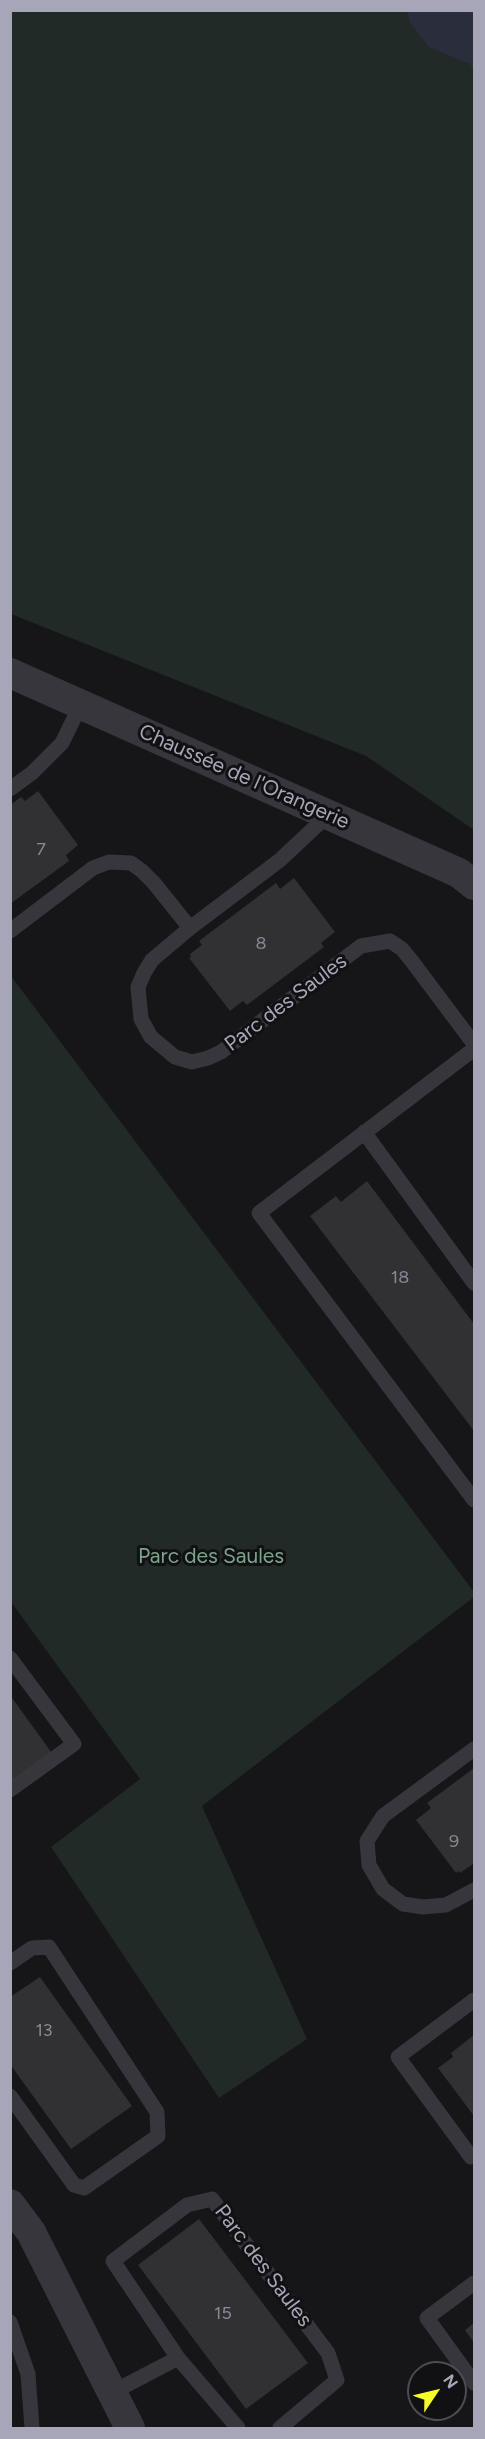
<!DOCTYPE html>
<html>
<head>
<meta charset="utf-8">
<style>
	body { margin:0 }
	#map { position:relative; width:485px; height:2439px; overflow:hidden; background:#161517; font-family:Figtree,sans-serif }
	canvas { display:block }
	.frame { position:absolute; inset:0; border:12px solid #a7a6b8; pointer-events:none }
	.north { position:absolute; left:407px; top:2361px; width:60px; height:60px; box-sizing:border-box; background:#111012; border:2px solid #4d4c54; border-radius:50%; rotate:55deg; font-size:16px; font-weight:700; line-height:24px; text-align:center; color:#a7a6b8 }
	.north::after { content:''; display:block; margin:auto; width:21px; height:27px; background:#f6fb29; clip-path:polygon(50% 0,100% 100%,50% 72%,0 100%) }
</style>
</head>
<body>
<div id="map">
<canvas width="485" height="2439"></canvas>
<div class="frame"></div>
<div class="north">N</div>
</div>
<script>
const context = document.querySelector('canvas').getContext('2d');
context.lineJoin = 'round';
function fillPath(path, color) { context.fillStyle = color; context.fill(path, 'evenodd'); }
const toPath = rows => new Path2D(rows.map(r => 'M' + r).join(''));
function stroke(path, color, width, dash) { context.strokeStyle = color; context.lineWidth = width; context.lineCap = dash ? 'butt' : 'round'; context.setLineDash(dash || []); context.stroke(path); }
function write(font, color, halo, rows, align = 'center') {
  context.font = font + ' Figtree,sans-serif'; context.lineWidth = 6; context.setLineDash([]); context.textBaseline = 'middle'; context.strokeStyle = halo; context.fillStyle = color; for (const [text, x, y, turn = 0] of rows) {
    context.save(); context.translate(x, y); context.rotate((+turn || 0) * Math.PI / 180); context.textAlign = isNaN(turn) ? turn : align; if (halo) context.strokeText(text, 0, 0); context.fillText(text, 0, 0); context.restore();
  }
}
fillPath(toPath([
	[10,11,474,11,474,830,366,756,11,614],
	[11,976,474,1592,474,1597,202,1806,307,2039,219,2098,51,1847,140,1779,11,1602]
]), '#212a26');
fillPath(toPath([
	[408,11,474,11,474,70,470,64,429,47,409,21]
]), '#2a2e3c');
fillPath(toPath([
	[38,791,78,845,66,855,69,861,10,904,10,805,21,797,25,801],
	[294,878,335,932,321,943,324,947,247,1005,243,1001,230,1011,189,958,191,957,190,954,202,945,199,941,276,883,280,889],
	[367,1181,474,1324,474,1431,310,1216,336,1196,341,1202],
	[10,1695,54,1756,10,1787],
	[474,1768,474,1867,473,1864,460,1873,459,1871,456,1873,416,1820,431,1808,427,1803],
	[40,1977,132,2106,71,2149,10,2064,10,1997],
	[474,2035,474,2116,438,2068,453,2057,451,2053],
	[199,2219,308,2363,246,2409,138,2265],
	[474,2323,474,2343,465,2330]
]), '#313033');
stroke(toPath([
	[10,789,32,773,62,743,80,706],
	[329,814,280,860,190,928,152,960,144,973,138,987,141,1019,151,1037,175,1057,192,1062,208,1058,221,1052,361,946,390,941,402,949,411,960,474,1044],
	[10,931,93,868,109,862,131,863,142,871,154,883,190,928],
	[474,1049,259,1213,474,1500],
	[364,1132,474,1283],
	[10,1658,74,1744,10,1790],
	[474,1749,383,1816,367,1841,369,1865,383,1889,403,1904,423,1907,446,1905,474,1890],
	[10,1963,32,1948,49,1947,157,2112,158,2136,84,2188,74,2185,10,2096],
	[474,2000,398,2057,471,2157,474,2155],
	[474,2283,427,2318,474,2383],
	[10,2322,28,2374,32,2428],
	[113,2392,178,2358],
	[238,2428,178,2358,113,2261,187,2205,212,2199,328,2353,337,2380,280,2428]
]), '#37363c', 15);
stroke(toPath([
	[10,673,459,873,474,885],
	[10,2204,31,2232,130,2428]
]), '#37363c', 30);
write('18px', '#8a8897', null, [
	["7",41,850],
	["8",261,944],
	["18",400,1278],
	["9",454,1842],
	["13",44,2031],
	["15",223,2314]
]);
write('21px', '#a7a6b8', '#111012', [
	["Chaussée de l'Orangerie",244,777,24],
	["Parc des Saules",286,1003,-37],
	["Parc des Saules",263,2266,53]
]);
write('21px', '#7ca48d', '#111012', [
	["Parc des Saules",211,1557]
]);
</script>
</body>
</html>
